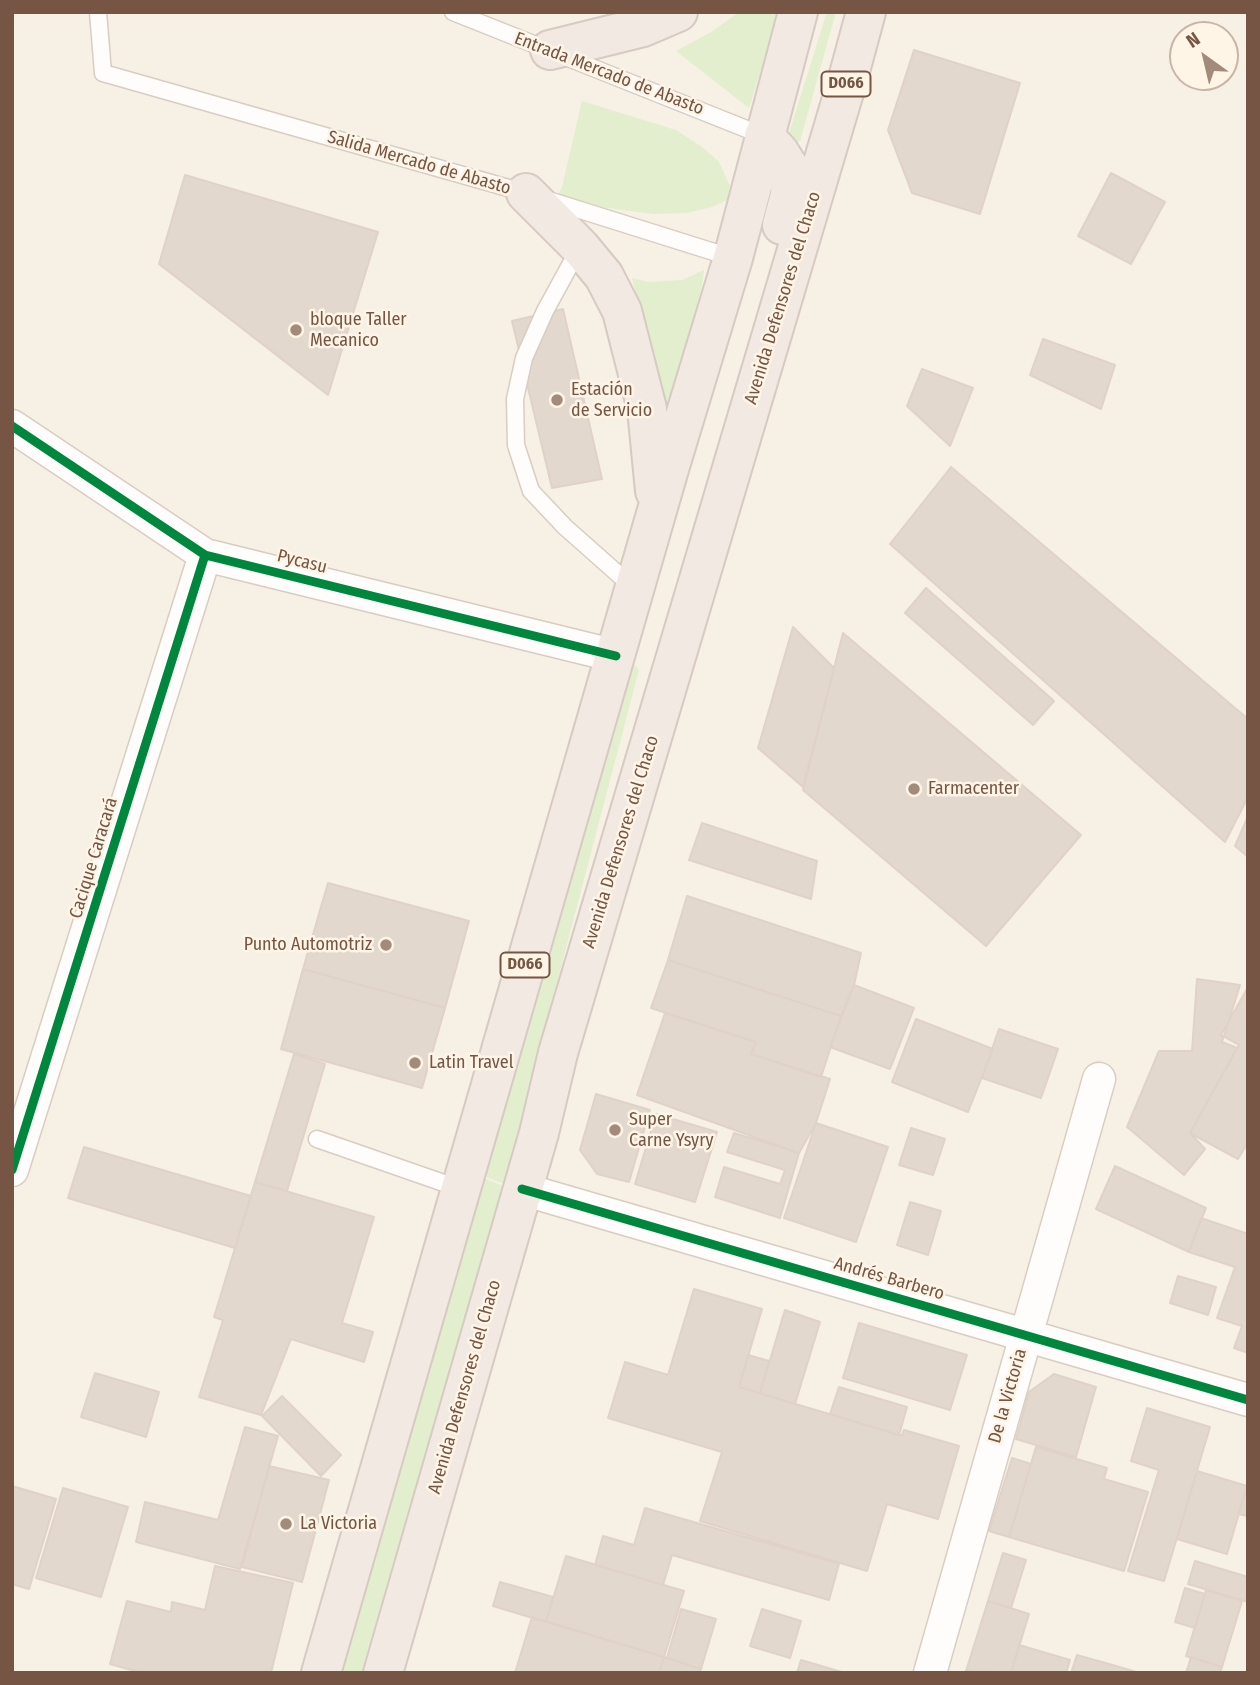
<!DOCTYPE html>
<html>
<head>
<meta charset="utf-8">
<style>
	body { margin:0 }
	#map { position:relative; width:1260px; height:1685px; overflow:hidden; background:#f7f0e5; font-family:"Fira Sans Condensed",sans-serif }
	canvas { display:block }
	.frame { position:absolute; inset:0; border:14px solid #765544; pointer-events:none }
	.north { position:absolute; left:1169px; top:21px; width:70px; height:70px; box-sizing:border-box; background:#fff5e6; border:2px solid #c8b5a5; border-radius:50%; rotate:326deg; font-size:19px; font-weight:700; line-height:28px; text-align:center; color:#765544 }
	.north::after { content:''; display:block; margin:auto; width:24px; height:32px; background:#a38b7c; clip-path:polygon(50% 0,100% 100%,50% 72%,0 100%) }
</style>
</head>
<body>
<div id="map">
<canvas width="1260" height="1685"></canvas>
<div class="frame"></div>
<div class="north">N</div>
</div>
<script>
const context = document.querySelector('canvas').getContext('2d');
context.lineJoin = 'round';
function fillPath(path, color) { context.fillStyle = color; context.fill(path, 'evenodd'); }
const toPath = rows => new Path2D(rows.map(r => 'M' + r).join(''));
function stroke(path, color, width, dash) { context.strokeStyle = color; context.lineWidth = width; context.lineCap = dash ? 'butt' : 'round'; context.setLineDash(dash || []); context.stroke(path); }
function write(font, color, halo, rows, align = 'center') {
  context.font = font + ' "Fira Sans Condensed",sans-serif'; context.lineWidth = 5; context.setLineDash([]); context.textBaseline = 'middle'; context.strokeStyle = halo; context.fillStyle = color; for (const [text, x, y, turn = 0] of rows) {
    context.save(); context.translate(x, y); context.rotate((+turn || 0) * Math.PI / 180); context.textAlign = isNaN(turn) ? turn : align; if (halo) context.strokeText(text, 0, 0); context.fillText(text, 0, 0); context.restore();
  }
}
fillPath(toPath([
	[739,12,779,12,749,108,676,51,711,32],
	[827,12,836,12,800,141,795,144,788,136],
	[582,101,676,130,702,147,719,162,730,186,727,200,712,207,686,213,653,214,556,201,562,187],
	[704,270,702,285,666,423,632,278,648,282,682,280],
	[635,665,639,670,504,1184,484,1176,631,668],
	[484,1178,503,1186,361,1673,342,1673]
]), '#e2eece');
const building = toPath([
	[914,50,1020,83,980,214,912,193,888,130,914,50],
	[1111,173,1165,202,1131,264,1078,236,1111,173],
	[185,175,378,232,328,395,159,264,185,175],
	[563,309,602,479,552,488,512,321,563,309],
	[1043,339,1115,365,1101,409,1030,375,1043,339],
	[922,369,973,388,950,446,907,406,922,369],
	[951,467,1248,719,1248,797,1225,842,890,544,951,467],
	[926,588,1054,701,1033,725,905,613,926,588],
	[793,627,834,668,803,787,758,748,793,627],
	[843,633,1081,835,986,946,803,790,843,633],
	[1248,816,1248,857,1235,846,1248,816],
	[702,823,817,861,811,899,689,860,702,823],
	[328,883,469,921,445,1008,303,969,328,883],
	[687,896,861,953,854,985,841,1016,668,960,687,896],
	[668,960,841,1016,821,1077,751,1054,756,1042,651,1008,668,960],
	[303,969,445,1008,422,1088,281,1049,303,969],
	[1197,979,1240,985,1222,1042,1237,1048,1190,1133,1205,1149,1184,1175,1127,1127,1159,1051,1192,1051,1197,979],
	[854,985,914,1008,890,1069,830,1047,854,985],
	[1248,987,1248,1142,1238,1159,1190,1133,1239,1045,1221,1035,1248,987],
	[665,1013,756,1042,751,1054,830,1079,816,1123,799,1153,637,1095,665,1013],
	[916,1019,993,1049,968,1112,892,1082,916,1019],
	[999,1029,1058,1049,1041,1098,982,1078,999,1029],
	[294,1054,325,1064,287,1191,255,1182,294,1054],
	[596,1094,650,1110,629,1182,597,1174,580,1150,596,1094],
	[656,1114,717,1132,695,1202,635,1184,656,1114],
	[816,1123,888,1147,856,1242,784,1218,816,1123],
	[911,1128,945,1139,933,1175,899,1165,911,1128],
	[734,1133,799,1153,780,1218,715,1197,724,1167,780,1184,785,1170,727,1152,734,1133],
	[84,1147,251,1196,235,1248,68,1198,84,1147],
	[1115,1166,1206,1208,1189,1252,1096,1209,1115,1166],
	[255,1182,374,1217,342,1323,373,1332,364,1362,291,1339,261,1415,199,1397,223,1320,214,1317,255,1182],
	[910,1202,941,1211,928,1255,897,1245,910,1202],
	[1201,1218,1248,1234,1248,1353,1234,1348,1242,1326,1217,1318,1235,1267,1189,1252,1201,1218],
	[1178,1276,1216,1287,1208,1315,1170,1303,1178,1276],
	[694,1289,762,1309,739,1387,899,1435,902,1435,904,1430,959,1446,938,1519,887,1504,867,1571,700,1521,722,1452,608,1418,625,1362,668,1375,694,1289],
	[785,1310,820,1322,795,1404,760,1393,785,1310],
	[859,1323,967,1355,950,1410,843,1378,859,1323],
	[748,1355,769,1361,760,1393,739,1387,748,1355],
	[95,1373,159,1392,146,1437,81,1417,95,1373],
	[1054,1374,1096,1387,1076,1457,1016,1439,1029,1392,1054,1374],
	[839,1387,907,1407,899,1435,830,1414,839,1387],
	[282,1396,341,1455,321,1476,262,1416,282,1396],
	[1147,1408,1210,1427,1164,1581,1128,1571,1159,1470,1131,1461,1147,1408],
	[245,1427,278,1436,240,1569,136,1542,145,1502,218,1520,245,1427],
	[1036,1447,1107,1468,1104,1479,1148,1492,1124,1571,1009,1537,1036,1447],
	[1012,1458,1031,1464,1009,1537,989,1531,1012,1458],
	[269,1466,329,1480,302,1582,242,1567,269,1466],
	[1197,1471,1247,1486,1227,1554,1177,1539,1197,1471],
	[1248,1483,1248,1516,1238,1514,1248,1483],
	[12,1486,56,1499,29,1589,12,1584,12,1486],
	[63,1488,128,1507,101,1597,36,1578,63,1488],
	[645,1508,839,1564,829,1600,672,1555,663,1585,595,1565,603,1536,634,1545,645,1508],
	[1003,1553,1026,1560,1011,1608,988,1601,1003,1553],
	[566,1556,684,1591,664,1657,546,1622,566,1556],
	[1195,1561,1248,1577,1248,1602,1188,1584,1195,1561],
	[215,1566,293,1583,271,1673,142,1673,110,1664,127,1601,171,1612,172,1602,205,1610,215,1566],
	[500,1582,553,1597,546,1622,493,1606,500,1582],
	[1185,1588,1205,1594,1195,1628,1175,1622,1185,1588],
	[1206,1590,1242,1601,1222,1667,1186,1656,1206,1590],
	[988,1601,1029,1614,1011,1673,966,1671,988,1601],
	[681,1609,716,1619,701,1669,667,1658,681,1609],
	[762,1609,801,1621,790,1658,750,1646,762,1609],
	[532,1617,664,1657,659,1673,515,1673,532,1617],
	[1019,1645,1070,1660,1066,1673,1011,1673,1019,1645],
	[1077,1655,1123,1668,1139,1673,1071,1673,1077,1655],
	[664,1657,701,1669,699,1673,659,1673,664,1657],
	[1191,1657,1222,1667,1220,1673,1186,1673,1191,1657],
	[801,1660,845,1673,797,1673,801,1660]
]);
fillPath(building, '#e3d8cd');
stroke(building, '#e0d2c7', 2);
const service = toPath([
	[98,12,103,73,526,193,733,258],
	[453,12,764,136],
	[580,247,545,311,524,358,515,399,516,445,531,491,565,527,635,589],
	[317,1139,461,1189]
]);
const minor = toPath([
	[12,426,205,555,616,656],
	[12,1170,205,555],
	[522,1189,1248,1400],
	[930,1673,1099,1079]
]);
const trunk = toPath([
	[550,50,643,27,678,12],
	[764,136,779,152,791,171,790,195,782,225],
	[526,193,580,247,604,276,622,311,647,409,655,491],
	[321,1673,669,469,733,258,798,12],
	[383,1673,539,1133,558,1053,847,82,866,12]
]);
stroke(service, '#d8cdc3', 19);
stroke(minor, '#d8cdc3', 35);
stroke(trunk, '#d6cac2', 42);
stroke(service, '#fefdfb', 16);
stroke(minor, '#fefdfb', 32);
stroke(trunk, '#f2e9e2', 38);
stroke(toPath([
	[12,426,205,555,616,656],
	[12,1170,205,555],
	[522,1189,1248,1400]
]), '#00873e', 9);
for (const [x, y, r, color] of [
	[296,330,7,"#a38b7c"],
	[557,400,7,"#a38b7c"],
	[914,789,7,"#a38b7c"],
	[386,945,7,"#a38b7c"],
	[415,1063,7,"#a38b7c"],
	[615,1130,7,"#a38b7c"],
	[286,1524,7,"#a38b7c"]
]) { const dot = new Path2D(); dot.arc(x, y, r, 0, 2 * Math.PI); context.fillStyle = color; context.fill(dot); stroke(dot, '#fff5e6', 2.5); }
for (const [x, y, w] of [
	[846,84,49],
	[525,965,49]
]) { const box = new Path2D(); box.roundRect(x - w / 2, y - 12.5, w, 25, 5); context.fillStyle = '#fff5e6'; context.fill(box); stroke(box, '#765544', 2); }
write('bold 16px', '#765544', null, [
	["D066",846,84],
	["D066",525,965]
]);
write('18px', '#765544', '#fff5e6', [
	["Entrada Mercado de Abasto",609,74,21],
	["Salida Mercado de Abasto",419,163,16],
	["Avenida Defensores del Chaco",783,298,-73],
	["Pycasu",302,562,14],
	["Avenida Defensores del Chaco",621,842,-73],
	["Cacique Caracará",94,858,-73],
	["Andrés Barbero",889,1279,16],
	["Avenida Defensores del Chaco",465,1387,-74],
	["De la Victoria",1008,1396,-74]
]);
write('18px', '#765544', '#fff5e6', [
	["bloque Taller",310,320],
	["Mecanico",310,341],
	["Estación",571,390],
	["de Servicio",571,411],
	["Farmacenter",928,789],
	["Punto Automotriz",372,945,"right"],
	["Latin Travel",429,1063],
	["Super",629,1120],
	["Carne Ysyry",629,1141],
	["La Victoria",300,1524]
], 'left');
</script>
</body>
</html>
